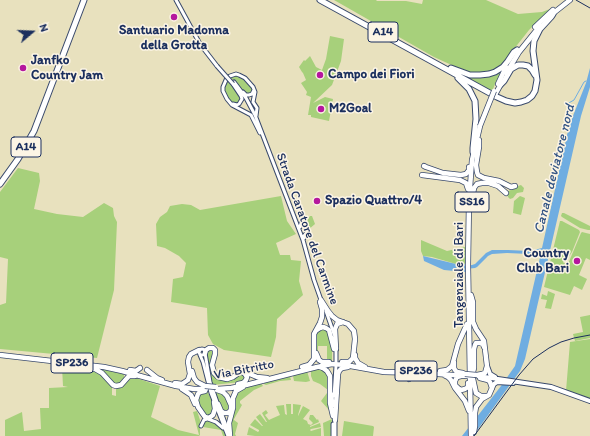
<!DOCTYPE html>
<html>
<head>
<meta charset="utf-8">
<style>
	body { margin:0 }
	#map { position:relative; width:590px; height:436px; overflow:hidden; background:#e8e1be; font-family:Itim,sans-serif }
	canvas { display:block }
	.north { position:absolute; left:12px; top:12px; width:40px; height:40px; -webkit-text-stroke:3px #fcf5e5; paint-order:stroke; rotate:71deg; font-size:11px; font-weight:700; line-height:16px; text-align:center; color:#1b2f5e }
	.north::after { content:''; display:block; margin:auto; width:14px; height:18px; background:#1b2f5e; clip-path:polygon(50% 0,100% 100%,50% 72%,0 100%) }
</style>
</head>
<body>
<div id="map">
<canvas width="590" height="436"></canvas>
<div class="north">N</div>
</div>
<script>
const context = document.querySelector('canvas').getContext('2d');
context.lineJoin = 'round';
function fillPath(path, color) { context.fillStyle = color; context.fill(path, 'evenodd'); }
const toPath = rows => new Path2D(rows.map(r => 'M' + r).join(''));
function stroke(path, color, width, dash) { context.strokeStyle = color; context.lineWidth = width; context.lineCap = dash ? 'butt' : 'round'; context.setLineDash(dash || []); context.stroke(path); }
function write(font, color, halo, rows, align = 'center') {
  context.font = font + ' Itim,sans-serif'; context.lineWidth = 3; context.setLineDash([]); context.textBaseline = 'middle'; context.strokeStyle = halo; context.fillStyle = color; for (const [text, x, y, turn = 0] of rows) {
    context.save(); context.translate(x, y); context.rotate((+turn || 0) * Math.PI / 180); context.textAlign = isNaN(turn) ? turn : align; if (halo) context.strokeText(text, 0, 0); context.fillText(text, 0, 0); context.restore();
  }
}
fillPath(toPath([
	[334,0,376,0,377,1,406,1,422,4,423,0,486,0,518,14,542,12,550,9,529,30,514,49,506,61,494,70,482,74,467,72,434,57],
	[330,36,344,39,341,61,332,85,313,103,325,97,333,99,329,121,311,117,311,115,308,115,311,97,306,95,307,92,301,83,306,80,303,73,302,72,299,67,304,60,305,61,310,56,316,67,322,70,326,59],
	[505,66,495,84,492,92,456,72,479,76],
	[236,75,242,77,252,88,252,92,248,95,230,77],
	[228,79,230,82,230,84,231,86,233,85,241,96,239,104,232,103,228,99,224,91,224,87],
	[18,168,39,173,40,181,34,209,57,214,83,217,104,203,113,208,114,216,117,222,114,290,97,358,0,349,0,305,6,303,8,259,0,257,0,192],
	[521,185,524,188,523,192,517,193,513,198,510,199,508,197,507,194,508,191,514,189,518,186],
	[281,196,287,221,296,234,276,243,280,255,290,255,291,260,301,261,299,281,303,295,277,319,276,337,271,357,224,350,213,344,208,335,207,308,171,302,173,279,183,277,186,263,179,256,165,248,157,246,156,224,160,217,167,212,170,206,182,204,191,205,200,210],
	[520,196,525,198,521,215,513,213,514,201],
	[562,213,564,213,590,226,590,230,588,230,580,228,562,217,561,216],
	[310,216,312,216,315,224,308,230,305,231,301,222,308,219],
	[560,221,562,221,579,230,580,232,572,252,568,258,563,262,564,263,568,264,581,233,582,232,590,234,590,260,586,258,579,275,587,279,582,290,574,286,570,295,544,287],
	[421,240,447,251,465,247,466,264,456,264,432,257,423,256,421,251],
	[548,291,555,294,551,309,545,308,547,300,541,299,542,294,547,296],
	[590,315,590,338,575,341,573,334,583,332,580,317],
	[322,328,327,329,330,333,332,349,332,362,321,361,319,359,317,356,316,343,316,334,319,330],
	[318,346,327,346,327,361,321,360,318,356],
	[590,339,590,399,566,391,570,342],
	[208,349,214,350,212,368,224,379,240,373,246,377,241,382,212,385,206,354],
	[62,367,94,370,102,374,112,386,112,395,116,396,116,387,133,377,160,386,151,417,178,430,199,435,193,412,197,411,200,420,200,435,199,436,5,436,5,420,22,412,24,431,41,429,40,408,49,408,49,388,68,387,63,386],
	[94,368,103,368,122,373,124,375,124,381,117,385,112,382,110,378,104,372],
	[318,368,322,369,329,375,330,409,329,410,321,401,327,393,328,390,320,384,313,381,311,376,311,371],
	[307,371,310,381,306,382,294,381,293,376,294,374],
	[290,376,291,380,280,381,266,385,264,384,264,382],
	[261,383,263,386,254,390,240,401,240,403,242,405,234,419,234,420,238,423,235,434,236,436,237,436,232,436,230,419,233,403,238,389],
	[218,390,227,396,230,411,222,411,214,391],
	[207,391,214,405,212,415,207,416,202,413,197,398,204,392],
	[286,404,291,404,291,414,293,414,293,404,301,405,298,415,298,416,303,406,310,410,303,419,307,421,308,424,311,425,313,423,309,419,310,415,313,415,317,420,318,419,319,422,310,426,310,427,320,423,321,427,311,429,310,430,311,431,321,428,321,436,255,436,247,435,249,427,258,432,259,431,259,430,250,425,255,419,262,426,263,426,256,417,260,414,266,422,267,422,262,413,266,410,268,413,265,415,269,420,271,419,280,415,276,406,284,405,285,414,287,415],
	[332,419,331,436,324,436,323,423],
	[208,420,221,426,227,436,223,436,221,430,203,427,205,421],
	[344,421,373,426,374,427,373,436,342,436]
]), '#a7d07b');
fillPath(toPath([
	[590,68,590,87,581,116,525,359,520,371,473,436,462,436,501,386,515,366,541,253,529,254,507,253,492,254,488,256,477,267,475,268,466,269,466,272,444,270,424,261,423,256,456,264,466,264,466,265,472,265,475,264,486,253,492,250,508,250,530,251,542,248,569,126,586,83]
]), '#6fade1');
stroke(toPath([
	[567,104,574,100,584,82,586,81]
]), '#6fade1', 1);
const secondary = toPath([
	[176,0,200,44,217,66],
	[234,82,246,98,255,115,303,240,314,280,321,300],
	[243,92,246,95,249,95,252,94,254,90],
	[233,104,237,105,239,104,242,99,241,96,233,84],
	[256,116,257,108,253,102,255,92,253,87,245,78,239,75,236,74,230,76,226,80,223,87,223,91,227,99,232,105,251,115,260,133],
	[300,227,302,220],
	[304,238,304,236,308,231],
	[326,311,334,334],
	[336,347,336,362],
	'199 352a3 3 0 1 1 6 0a3 3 0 1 1-6 0Z',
	[205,353,210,382,218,405],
	[200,355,203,362,211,393,228,436],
	[332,394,333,406],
	[334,396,336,366],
	[221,412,228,431],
	[208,419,216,422,223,428],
	[201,426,204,420,207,419],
	[333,436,333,424],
	[335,436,335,420]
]);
const primary = toPath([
	[487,366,490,374,495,377],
	[478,376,551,387,590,401],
	[492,388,494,384,497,382,513,383]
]);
const trunk = toPath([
	[551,15,570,0],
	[535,27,553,10],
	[507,72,519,52,540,26],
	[498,84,506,67],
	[496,93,502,82],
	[479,140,479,147,476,165,477,172,478,175,484,178,499,181,511,187,515,186],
	[424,166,426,167,443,173,461,175,466,174,469,170,469,167],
	[422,175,460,180,466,183,468,189],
	[472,200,474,188,477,184,482,183,489,183,498,186,506,193],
	[471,295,473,302,473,322,476,329,484,341,487,366,485,373,482,374,477,375],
	[321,300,328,311,332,316,337,320,348,324,354,331,355,339,353,358,349,362,342,362],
	[317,330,320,328,323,327,326,328,329,330,334,349],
	[336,349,335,329,337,324,343,322],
	[205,353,206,350,209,348,213,348,215,350,215,354,212,365,214,373,218,377,227,379,233,377,240,372,242,372,245,374,247,377,246,380,243,383,238,384],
	[316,353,319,360,322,362,329,362],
	[0,355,104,367,122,371,176,386,194,389,206,389],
	[355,355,355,358,358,363,365,367],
	[454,362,454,368,455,370,457,372,463,373],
	[302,367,309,365,314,359,314,334,320,323,322,317,322,309,320,302],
	[320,367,323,368,327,371,330,376,330,403,333,416],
	[85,368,95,369,102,373,113,385,116,386,121,385,129,376,135,376],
	[130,370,136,371,140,368],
	[147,370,157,378,162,380],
	[192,371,194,378,197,382,205,386],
	[440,371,447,370,452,366,458,344,467,324],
	[245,372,257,377,267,378],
	[473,372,474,368,474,349,475,345,476,343,480,343,483,344,484,347],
	[402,373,407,375,409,379,412,375,416,374],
	[444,375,448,377,451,380,455,388,465,401,469,411],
	[461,376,457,377,455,381,455,385,458,388,461,390,465,389,468,387,468,383],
	[473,379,476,393,481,396,486,396],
	[175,383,182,384,188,380,190,374,188,362,189,357,191,354,199,350],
	[182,389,191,395,195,404],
	[217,389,231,388,246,385,317,367,332,364,345,365,384,372,423,373,468,376],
	[217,390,223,392,227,396,231,405,231,410,228,413,224,413,221,411,218,404],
	[205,391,200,392,198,394,196,400,198,407,205,417,209,418,213,415,215,409,214,402],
	[335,420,338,374,339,371,342,368,348,367],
	[474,432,475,426,475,413,476,407,482,399,489,395,492,388,490,382,488,380,480,378],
	[230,436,229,423,233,408,233,398,236,391,243,387],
	[471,436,468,265,469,201,472,160,480,126]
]);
const motorway = toPath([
	[320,0,497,97,506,101,515,103,521,102,527,100,532,96,535,91,537,80,533,51,534,41,540,29,551,17,553,14],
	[451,68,470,75,480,75,489,74,495,72,503,67,508,61,514,52,517,50],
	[458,78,469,89,475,101,476,119,473,148,473,152],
	[500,85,504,81,511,69,518,65,523,65,528,66,532,70,535,75],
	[0,184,18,159,34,131,84,0]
]);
stroke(secondary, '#3a4a6c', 5);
stroke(primary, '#3a4a6c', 6);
stroke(trunk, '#3a4a6c', 6);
stroke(motorway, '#3a4a6c', 7);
stroke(secondary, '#fff', 3);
stroke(primary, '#fff', 4);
stroke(trunk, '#fff', 4.5);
stroke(motorway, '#fff', 5);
stroke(toPath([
	[576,0,590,8],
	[474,436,519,375,533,359,549,348,561,342,574,338,590,335]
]), '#1b2f5e', 1);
const secondaryBridge = toPath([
	[217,66,233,84]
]);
const trunkBridge = toPath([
	[480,126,494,91],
	[465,374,477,375],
	[205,386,216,387]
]);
stroke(secondaryBridge, '#3a4a6c', 5, []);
stroke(trunkBridge, '#3a4a6c', 6, []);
stroke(secondaryBridge, '#fff', 3);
stroke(trunkBridge, '#fff', 4.5);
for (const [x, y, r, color] of [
	[174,17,4,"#b5179e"],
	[23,68,4,"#b5179e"],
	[320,75,4,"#b5179e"],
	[321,109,4,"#b5179e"],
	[317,201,4,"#b5179e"],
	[577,261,4,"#b5179e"]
]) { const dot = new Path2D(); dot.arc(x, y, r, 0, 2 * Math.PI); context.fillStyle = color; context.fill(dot); stroke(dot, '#fcf5e5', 1.5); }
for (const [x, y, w] of [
	[383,32,30],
	[26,147,30],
	[472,202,34],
	[72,363,42],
	[416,371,42]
]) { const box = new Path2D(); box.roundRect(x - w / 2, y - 10, w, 20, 3); context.fillStyle = '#fcf5e5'; context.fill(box); stroke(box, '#1b2f5e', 1); }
write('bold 12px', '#1b2f5e', null, [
	["A14",383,32],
	["A14",26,147],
	["SS16",472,202],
	["SP236",72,363],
	["SP236",416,371]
]);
write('bold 13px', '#1b2f5e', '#fcf5e5', [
	["Santuario Madonna",174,31,"center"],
	["della Grotta",174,46,"center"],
	["Janfko",31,61],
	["Country Jam",31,76],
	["Campo dei Fiori",328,75],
	["M2Goal",329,109],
	["Spazio Quattro/4",325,201],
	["Country",569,254,"right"],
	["Club Bari",569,269,"right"]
], 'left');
write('13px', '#1b2f5e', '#fcf5e5', [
	["Strada Caratore del Carmine",307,229,70],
	["Tangenziale di Bari",460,275,-90],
	["Via Bitritto",244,370,-11]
]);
write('italic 14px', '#345585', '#fcf5e5', [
	["Canale deviatore nord",555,169,-76]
]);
</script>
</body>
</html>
